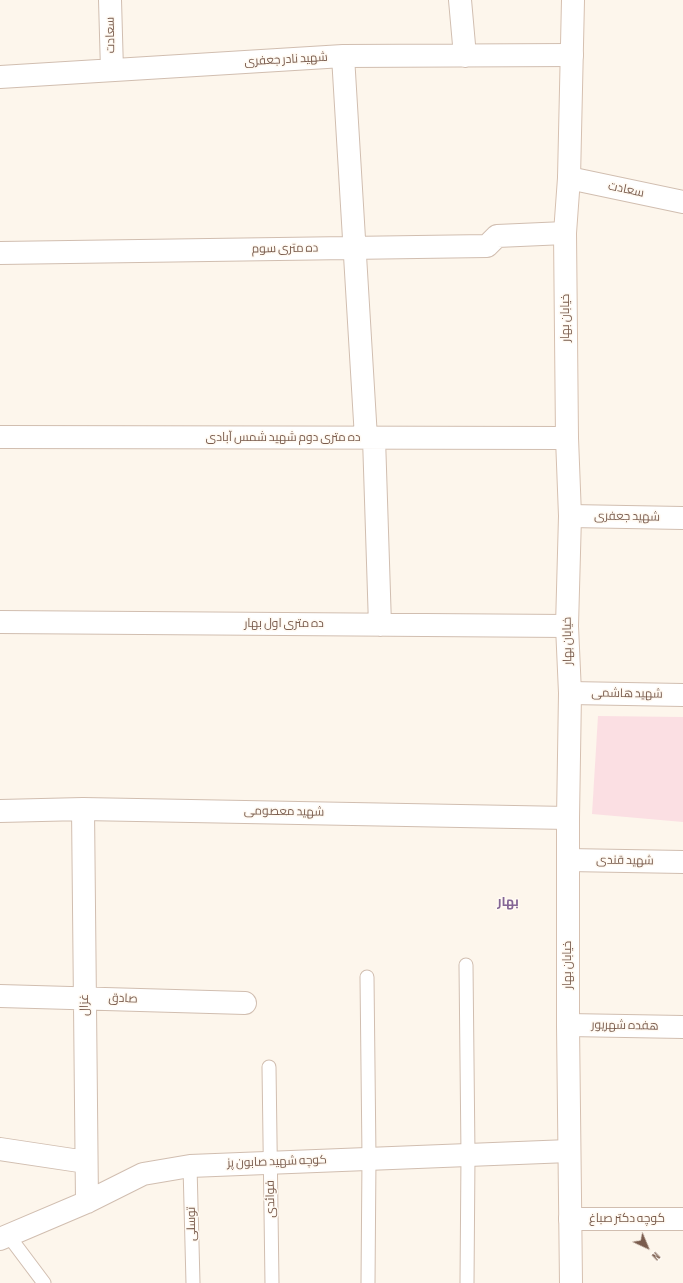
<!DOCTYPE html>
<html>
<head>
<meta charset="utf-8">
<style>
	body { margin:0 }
	#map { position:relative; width:683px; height:1283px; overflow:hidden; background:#fdf6ec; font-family:"Sofia Sans Condensed",sans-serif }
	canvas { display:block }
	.north { position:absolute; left:627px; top:1227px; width:40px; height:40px; -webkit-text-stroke:3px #fffaf3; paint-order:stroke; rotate:136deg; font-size:11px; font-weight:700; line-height:16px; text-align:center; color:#7a5c4d }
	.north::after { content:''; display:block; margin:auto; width:14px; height:18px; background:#7a5c4d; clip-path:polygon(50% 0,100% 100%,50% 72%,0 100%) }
</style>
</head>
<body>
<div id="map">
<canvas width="683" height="1283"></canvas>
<div class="north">N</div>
</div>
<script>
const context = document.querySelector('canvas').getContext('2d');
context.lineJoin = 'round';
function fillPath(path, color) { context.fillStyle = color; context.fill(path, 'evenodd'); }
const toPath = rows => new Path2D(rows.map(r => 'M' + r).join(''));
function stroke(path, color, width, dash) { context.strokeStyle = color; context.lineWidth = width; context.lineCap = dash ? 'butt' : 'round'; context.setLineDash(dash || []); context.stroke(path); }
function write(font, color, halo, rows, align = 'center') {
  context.font = font + ' "Sofia Sans Condensed",Cairo,sans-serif'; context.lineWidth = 3; context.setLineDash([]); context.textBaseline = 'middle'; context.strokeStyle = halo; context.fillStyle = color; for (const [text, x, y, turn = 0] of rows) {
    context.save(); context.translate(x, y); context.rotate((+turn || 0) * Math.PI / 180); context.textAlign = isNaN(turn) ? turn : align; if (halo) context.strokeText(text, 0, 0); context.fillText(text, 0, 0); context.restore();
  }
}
fillPath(toPath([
	[598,716,683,717,683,822,592,814]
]), '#fbdfe3');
const service = toPath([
	[466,965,468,1155,467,1283],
	[367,977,369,1158,368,1283],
	[269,1067,272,1283],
	[190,1166,193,1283],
	[8,1235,44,1283]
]);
const minor = toPath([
	[110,0,112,70],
	[460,0,465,56],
	[343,56,366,438],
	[0,77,343,56,572,55],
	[569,178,683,202],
	[0,253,487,246,497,236,565,233],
	[0,437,567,438],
	[374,438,380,625],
	[570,516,683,518],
	[0,622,567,626],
	[570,693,683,695],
	[83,809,87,1202],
	[0,811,83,809,568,818],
	[568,860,683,862],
	[0,996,245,1003],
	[568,1025,683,1027],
	[0,1149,86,1162],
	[570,1219,683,1219],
	[0,1239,87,1202,143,1174,190,1166,569,1151]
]);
const secondary = toPath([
	[571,1283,568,1025,568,818,570,693,567,626,570,516,567,438,565,233,569,178,573,0]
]);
stroke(service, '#d1beb0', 15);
stroke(minor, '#d1beb0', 24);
stroke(secondary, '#d6c0b0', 24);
stroke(service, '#fff', 13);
stroke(minor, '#fff', 22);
stroke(secondary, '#fff', 22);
write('12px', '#7a5c4d', '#fffaf3', [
	["سعادت",111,35,-91],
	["شهید نادر جعفری",286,60,-3],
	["سعادت",626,190,12],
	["ده متری سوم",285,249,-1],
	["خیابان بهار",566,318,-90],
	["ده متری دوم شهید شمس آبادی",283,438],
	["شهید جعفری",627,517,1],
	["ده متری اول بهار",284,624],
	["خیابان بهار",568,641,-91],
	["شهید هاشمی",627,694,1],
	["شهید معصومی",284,812,1],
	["شهید قندی",625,861,1],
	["خیابان بهار",568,965,-90],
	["صادق",123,999,2],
	["غزال",85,1005,-91],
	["هفده شهریور",625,1026,1],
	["کوچه شهید صابون پز",277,1162,-2],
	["فوائدی",271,1199,-91],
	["کوچه دکتر صباغ",627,1219],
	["توسلی",192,1224,-91]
]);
write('bold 13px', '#846695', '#fffaf3', [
	["بهار",508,903]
]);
</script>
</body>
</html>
